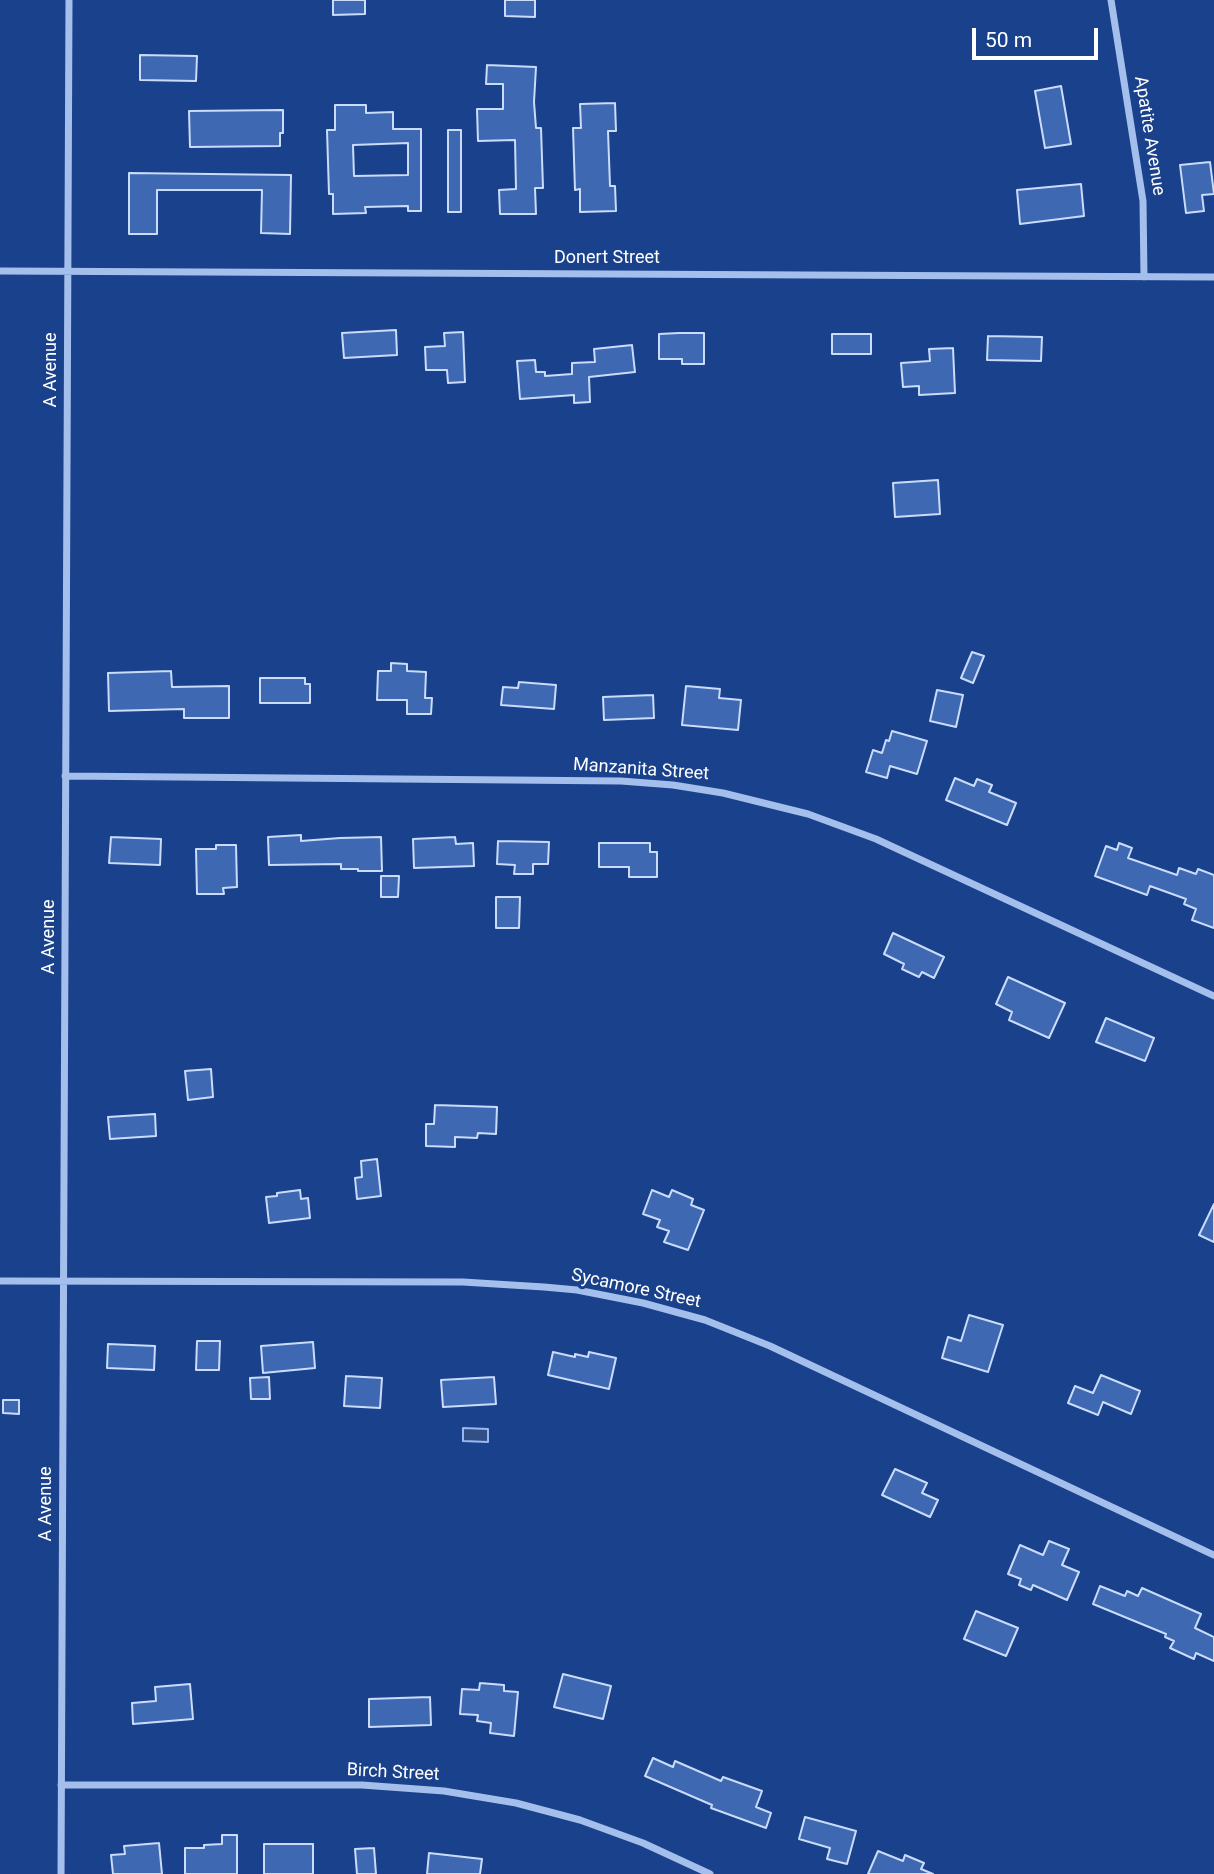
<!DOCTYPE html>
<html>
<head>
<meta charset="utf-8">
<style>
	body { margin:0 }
	#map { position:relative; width:1214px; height:1874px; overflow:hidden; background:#1a418b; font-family:Roboto,sans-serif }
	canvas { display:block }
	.scale { position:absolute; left:972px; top:28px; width:126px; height:32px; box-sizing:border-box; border:4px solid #fff; border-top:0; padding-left:9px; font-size:21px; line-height:24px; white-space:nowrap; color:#fff; -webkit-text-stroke:5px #1a418b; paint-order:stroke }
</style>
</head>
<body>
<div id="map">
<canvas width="1214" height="1874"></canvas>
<div class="scale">50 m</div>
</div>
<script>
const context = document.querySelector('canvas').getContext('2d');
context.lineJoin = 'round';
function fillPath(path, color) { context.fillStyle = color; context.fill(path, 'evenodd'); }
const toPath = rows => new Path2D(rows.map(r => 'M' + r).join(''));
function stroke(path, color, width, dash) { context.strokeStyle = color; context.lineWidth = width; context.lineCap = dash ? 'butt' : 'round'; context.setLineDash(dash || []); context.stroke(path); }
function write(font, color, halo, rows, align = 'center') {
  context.font = font + ' Roboto,sans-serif'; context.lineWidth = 6; context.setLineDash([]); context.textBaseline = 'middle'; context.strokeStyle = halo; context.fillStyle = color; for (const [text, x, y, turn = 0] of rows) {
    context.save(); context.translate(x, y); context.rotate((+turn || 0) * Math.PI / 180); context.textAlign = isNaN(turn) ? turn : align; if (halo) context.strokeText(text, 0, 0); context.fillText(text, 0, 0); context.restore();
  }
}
const water = toPath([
	[463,1428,488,1429,488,1442,463,1441,463,1428]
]);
fillPath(water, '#314e85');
stroke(water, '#97b8f0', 2);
const building = toPath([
	[333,0,365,0,365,14,333,15,333,0],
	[505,0,535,0,535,17,505,16,505,0],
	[140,55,197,56,196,81,140,80,140,55],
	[487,65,536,67,534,102,536,128,541,128,543,188,535,188,536,214,500,214,499,190,516,189,515,140,478,141,477,109,503,109,503,84,486,84,487,65],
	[1061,86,1071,144,1045,148,1035,91,1061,86],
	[615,103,616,131,608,131,610,186,615,186,616,211,580,212,580,189,575,190,573,128,581,128,580,104,615,103],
	[335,105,366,105,366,113,393,112,393,129,421,129,421,211,408,211,408,206,365,207,366,213,333,214,333,194,329,194,327,130,335,130,335,105],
	[408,143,408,175,354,176,353,145,408,143],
	[283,110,283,133,280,133,280,146,190,147,189,111,283,110],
	[448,130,461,130,461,212,448,212,448,130],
	[1210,162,1214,194,1202,195,1204,211,1186,213,1180,165,1210,162],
	[129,173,291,175,290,234,261,233,262,190,157,190,157,234,129,234,129,173],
	[1081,184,1084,216,1020,224,1017,190,1081,184],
	[396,330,397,355,344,358,342,333,396,330],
	[463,332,465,382,448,383,447,370,426,370,425,347,445,346,444,333,463,332],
	[679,333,704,333,704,364,682,364,682,359,659,359,659,334,679,333],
	[832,334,871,334,871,354,832,354,832,334],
	[988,336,1042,337,1041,361,987,360,988,336],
	[632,345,635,372,589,377,590,402,574,403,574,395,520,399,517,361,535,360,536,372,545,372,545,376,572,374,572,363,595,362,594,349,632,345],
	[953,348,955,393,919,395,919,386,903,387,901,363,930,361,929,349,953,348],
	[938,480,940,514,895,517,893,483,938,480],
	[972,652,984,656,973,683,961,678,972,652],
	[391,663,407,664,407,671,426,672,425,698,432,698,431,714,407,714,407,700,377,700,378,671,391,671,391,663],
	[171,671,172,687,229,686,229,718,184,718,184,709,109,711,108,673,171,671],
	[260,678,305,678,305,684,310,684,310,703,260,703,260,678],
	[519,682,556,685,554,709,501,705,503,687,518,688,519,682],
	[686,686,720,689,719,698,741,700,738,730,682,725,686,686],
	[937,690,963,695,956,727,930,721,937,690],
	[653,695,654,718,604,720,603,697,653,695],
	[892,731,927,741,917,774,890,766,887,778,866,772,873,750,882,753,886,740,889,741,892,731],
	[955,778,974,786,977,779,992,785,989,792,1016,803,1007,825,946,800,955,778],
	[301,835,301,841,340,838,381,837,382,871,358,871,358,869,341,869,341,864,269,865,268,837,301,835],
	[111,837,161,839,160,865,109,863,111,837],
	[455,837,456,844,473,843,474,866,414,868,413,839,455,837],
	[498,841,549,842,548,864,533,864,533,874,514,874,515,865,497,864,498,841],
	[599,843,650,843,650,852,657,852,657,877,629,877,629,867,599,867,599,843],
	[1119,843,1132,848,1128,858,1177,875,1179,868,1196,874,1198,869,1214,875,1214,928,1192,920,1196,909,1184,904,1186,899,1150,886,1147,895,1095,876,1106,846,1117,850,1119,843],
	[216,845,236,845,237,887,223,888,224,894,197,894,196,849,216,849,216,845],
	[381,876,399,876,398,897,381,897,381,876],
	[496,897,520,897,519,928,496,928,496,897],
	[893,933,944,957,934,978,922,972,919,977,902,969,904,964,884,954,893,933],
	[1008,977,1065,1003,1049,1038,1009,1020,1012,1012,996,1004,1008,977],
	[1106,1018,1154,1038,1145,1061,1096,1042,1106,1018],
	[211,1069,213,1097,188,1100,185,1071,211,1069],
	[435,1105,497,1107,496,1134,478,1133,477,1138,455,1137,455,1147,426,1146,426,1124,434,1124,435,1105],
	[155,1114,156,1136,110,1139,108,1117,155,1114],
	[377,1159,381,1196,357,1199,355,1178,362,1177,361,1161,377,1159],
	[300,1190,301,1199,308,1198,310,1218,269,1223,266,1197,277,1196,277,1193,300,1190],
	[652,1190,669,1197,672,1190,693,1199,691,1205,704,1210,688,1250,664,1242,669,1231,657,1227,660,1220,643,1214,652,1190],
	[1214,1204,1214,1242,1199,1235,1214,1204],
	[969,1315,1003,1325,988,1372,942,1358,948,1337,961,1341,969,1315],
	[197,1341,220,1341,219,1370,196,1370,197,1341],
	[313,1342,315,1368,263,1373,261,1346,313,1342],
	[108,1344,155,1346,154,1370,107,1368,108,1344],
	[553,1352,575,1357,575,1354,588,1357,589,1352,616,1358,609,1389,548,1375,553,1352],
	[1101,1375,1140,1391,1131,1414,1103,1402,1098,1415,1068,1403,1075,1386,1093,1393,1101,1375],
	[346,1376,382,1378,380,1408,344,1406,346,1376],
	[269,1377,270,1399,251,1399,250,1378,269,1377],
	[494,1377,496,1404,443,1407,441,1380,494,1377],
	[3,1400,19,1400,19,1414,3,1413,3,1400],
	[895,1469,927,1483,922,1493,938,1500,930,1517,882,1495,895,1469],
	[1049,1541,1069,1549,1062,1565,1079,1572,1067,1600,1033,1585,1031,1590,1019,1585,1021,1579,1008,1574,1020,1545,1043,1555,1049,1541],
	[1100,1586,1125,1596,1127,1591,1138,1596,1142,1588,1201,1614,1195,1628,1214,1637,1214,1661,1196,1653,1194,1659,1170,1648,1174,1641,1165,1637,1166,1634,1093,1604,1100,1586],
	[976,1611,1018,1628,1006,1656,964,1639,976,1611],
	[563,1674,611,1686,603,1719,554,1707,563,1674],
	[480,1683,504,1685,504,1691,518,1692,514,1736,490,1733,491,1723,477,1721,478,1715,460,1714,462,1689,479,1690,480,1683],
	[190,1684,193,1719,133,1724,132,1703,156,1701,155,1687,190,1684],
	[430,1697,431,1725,369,1727,369,1699,430,1697],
	[653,1758,673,1767,675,1761,721,1781,723,1777,762,1791,756,1807,771,1813,766,1828,711,1808,712,1805,645,1776,653,1758],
	[805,1817,856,1831,847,1864,827,1859,830,1848,799,1839,805,1817],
	[222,1835,237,1835,237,1874,185,1874,185,1848,204,1848,204,1845,222,1844,222,1835],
	[159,1843,162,1874,113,1874,111,1855,125,1854,124,1846,159,1843],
	[264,1844,313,1844,313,1874,264,1874,264,1844],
	[374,1848,376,1874,357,1874,355,1849,374,1848],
	[878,1851,903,1861,905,1855,924,1863,921,1869,933,1874,868,1874,878,1851],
	[429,1853,482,1859,480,1874,427,1874,429,1853]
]);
fillPath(building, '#3e68b2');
stroke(building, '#cadcfa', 2);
stroke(toPath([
	[1111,0,1143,201,1144,277],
	[0,271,1214,277],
	[65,776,621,781,673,785,723,793,808,814,876,839,1214,996],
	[0,1281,463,1282,544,1287,577,1290,643,1303,705,1320,770,1346,1214,1555],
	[61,1785,362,1785,444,1791,516,1803,580,1820,643,1843,710,1874],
	[61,1874,69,0]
]), '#a5bfed', 7);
write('18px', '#fff', '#1a418b', [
	["Apatite Avenue",1149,136,81],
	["Donert Street",607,258],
	["A Avenue",51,370,-90],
	["Manzanita Street",641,770,4],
	["A Avenue",49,937,-90],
	["Sycamore Street",636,1289,12],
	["A Avenue",46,1504,-90],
	["Birch Street",393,1773,3]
]);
</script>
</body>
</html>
